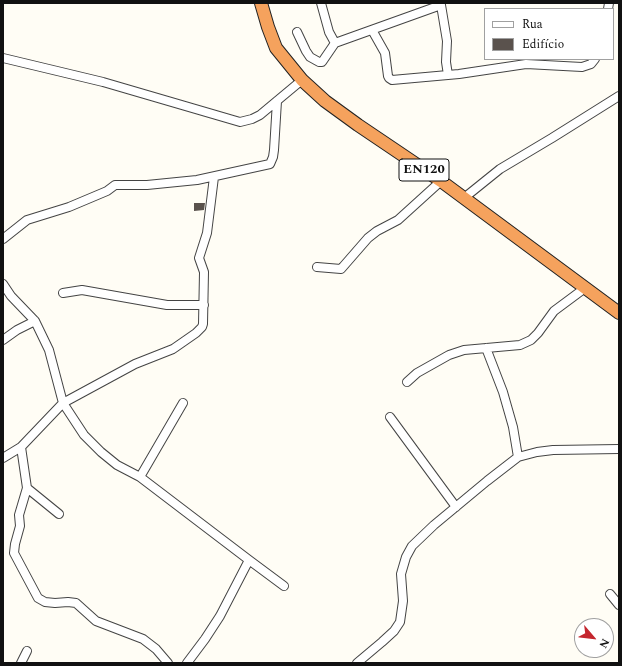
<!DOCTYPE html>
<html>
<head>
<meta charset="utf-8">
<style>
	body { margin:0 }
	#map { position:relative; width:622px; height:666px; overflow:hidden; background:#fffdf5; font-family:Spectral,serif }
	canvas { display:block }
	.frame { position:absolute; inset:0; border:4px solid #111; pointer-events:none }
	.legend { position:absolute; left:484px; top:8px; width:130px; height:52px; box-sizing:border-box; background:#fff; border:1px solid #a0a0a0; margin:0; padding:5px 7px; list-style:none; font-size:12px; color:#111 }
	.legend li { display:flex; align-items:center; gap:8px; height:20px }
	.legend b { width:20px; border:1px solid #a0a0a0 }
	.north { position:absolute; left:574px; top:618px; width:40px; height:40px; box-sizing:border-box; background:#fff; border:1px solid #a0a0a0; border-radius:50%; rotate:118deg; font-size:11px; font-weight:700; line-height:16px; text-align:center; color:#111 }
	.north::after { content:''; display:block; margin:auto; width:14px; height:18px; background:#c4262e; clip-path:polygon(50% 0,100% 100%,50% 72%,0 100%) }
</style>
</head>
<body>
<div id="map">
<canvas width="622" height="666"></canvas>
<div class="frame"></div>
<ul class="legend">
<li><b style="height:5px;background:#fff"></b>Rua</li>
<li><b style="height:11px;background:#5a524d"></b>Edifício</li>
</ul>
<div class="north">N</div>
</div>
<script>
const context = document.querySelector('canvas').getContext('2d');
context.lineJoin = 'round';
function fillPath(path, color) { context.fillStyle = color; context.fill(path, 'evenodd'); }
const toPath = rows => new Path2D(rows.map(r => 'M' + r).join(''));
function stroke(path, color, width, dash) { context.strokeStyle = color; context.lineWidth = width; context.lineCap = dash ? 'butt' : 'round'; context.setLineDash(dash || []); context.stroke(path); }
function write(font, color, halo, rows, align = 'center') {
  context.font = font + ' Spectral,serif'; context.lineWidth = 4; context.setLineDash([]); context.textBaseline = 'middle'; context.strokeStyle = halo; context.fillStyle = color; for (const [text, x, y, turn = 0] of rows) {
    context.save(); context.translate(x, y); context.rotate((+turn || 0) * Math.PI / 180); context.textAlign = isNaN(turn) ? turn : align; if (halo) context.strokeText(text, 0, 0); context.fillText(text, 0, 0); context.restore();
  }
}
fillPath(toPath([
	[194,203,205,203,204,210,194,211]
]), '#5a524d');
const minor = toPath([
	[321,3,329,32,335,43,441,5,440,3],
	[441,5,447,41,446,62,448,75],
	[608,9,609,3],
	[372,30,385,53,388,76,389,78,392,80,459,74,526,64,582,67,591,64,595,59],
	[297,32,306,51,310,57,319,62,322,62,335,43],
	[3,58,103,82,240,122,252,119,260,115,302,80],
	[464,198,500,169,552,138,619,96],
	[3,239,27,220,69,207,107,191,115,185,147,185,197,180,270,164,273,157,274,150,277,101],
	[317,267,341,269,368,238,377,231,398,220,441,181],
	[3,284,11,296,35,321,49,350,63,403,84,435,101,452,117,465,140,477,249,560,284,586],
	[63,293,82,290,167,305,204,305],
	[3,340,17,330,35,321],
	[486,348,503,392,513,427,518,457],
	[407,382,417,373,449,355,464,350,520,345,531,340,538,333,554,311,585,288],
	[390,417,456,507],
	[21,447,27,488,19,515,20,526,15,544,14,553,38,598,45,602,55,603,68,602,76,603,96,621,143,639,156,649,168,663],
	[3,458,21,447,63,403,135,364,173,349,196,333,202,327,203,324,204,272,199,258,207,233,214,177],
	[140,477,183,403],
	[27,488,59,514],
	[610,594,619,605],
	[21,663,27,651],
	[187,663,205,639,220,616,249,560],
	[357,663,382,642,394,631,400,622,403,601,401,574,406,557,412,546,434,525,487,481,518,457,537,452,553,450,619,449]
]);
const highway = toPath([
	[261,3,268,27,276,48,302,80,325,101,358,125,441,181,619,313]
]);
stroke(minor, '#444', 10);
stroke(highway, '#222', 14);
stroke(minor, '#fff', 8);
stroke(highway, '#f5a25d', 12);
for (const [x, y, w] of [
	[424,170,50]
]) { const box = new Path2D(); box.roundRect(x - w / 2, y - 11, w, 22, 3); context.fillStyle = '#fff'; context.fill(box); stroke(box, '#111', 1); }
write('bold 13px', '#111', null, [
	["EN120",424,170]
]);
</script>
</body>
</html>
